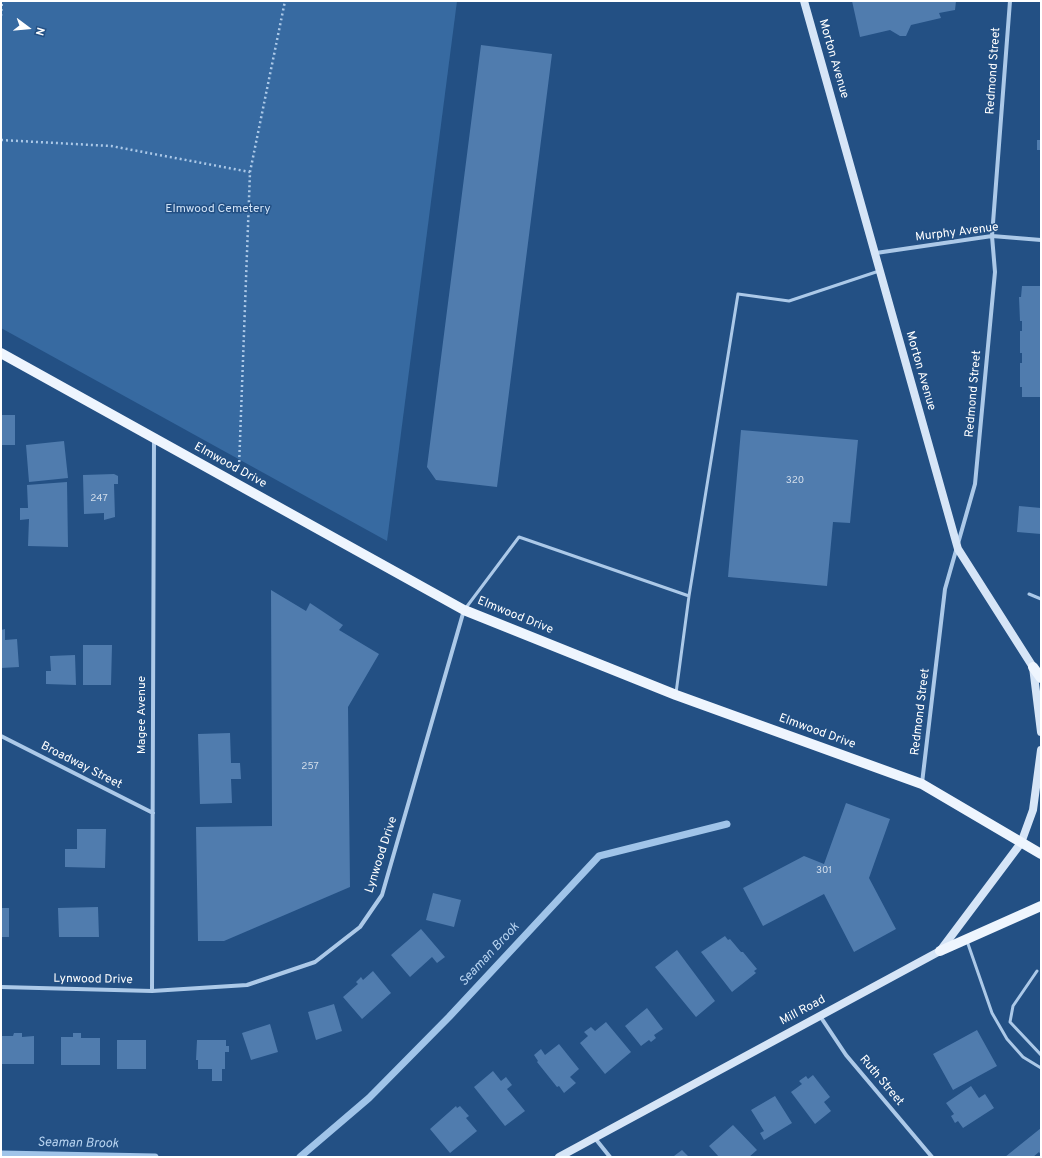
<!DOCTYPE html>
<html>
<head>
<meta charset="utf-8">
<style>
	body { margin:0 }
	#map { position:relative; width:1042px; height:1158px; overflow:hidden; background:#235084; font-family:Overpass,sans-serif }
	canvas { display:block }
	.frame { position:absolute; inset:0; border:2px solid #fff; pointer-events:none }
	.north { position:absolute; left:8px; top:8px; width:40px; height:40px; -webkit-text-stroke:3px #235084; paint-order:stroke; rotate:106deg; font-size:11px; font-weight:700; line-height:16px; text-align:center; color:#fff }
	.north::after { content:''; display:block; margin:auto; width:14px; height:18px; background:#fff; clip-path:polygon(50% 0,100% 100%,50% 72%,0 100%) }
</style>
</head>
<body>
<div id="map">
<canvas width="1042" height="1158"></canvas>
<div class="frame"></div>
<div class="north">N</div>
</div>
<script>
const context = document.querySelector('canvas').getContext('2d');
context.lineJoin = 'round';
function fillPath(path, color) { context.fillStyle = color; context.fill(path, 'evenodd'); }
const toPath = rows => new Path2D(rows.map(r => 'M' + r).join(''));
function stroke(path, color, width, dash) { context.strokeStyle = color; context.lineWidth = width; context.lineCap = dash ? 'butt' : 'round'; context.setLineDash(dash || []); context.stroke(path); }
function write(font, color, halo, rows, align = 'center') {
  context.font = font + ' Overpass,sans-serif'; context.lineWidth = 3; context.setLineDash([]); context.textBaseline = 'middle'; context.strokeStyle = halo; context.fillStyle = color; for (const [text, x, y, turn = 0] of rows) {
    context.save(); context.translate(x, y); context.rotate((+turn || 0) * Math.PI / 180); context.textAlign = isNaN(turn) ? turn : align; if (halo) context.strokeText(text, 0, 0); context.fillText(text, 0, 0); context.restore();
  }
}
fillPath(toPath([
	[1,1,457,1,387,541,1,328]
]), '#376aa1');
stroke(toPath([
	[1,1154,155,1157],
	[300,1157,369,1098,449,1017,599,856,727,824]
]), '#a0c4e9', 7);
fillPath(toPath([
	[852,1,956,1,955,10,939,13,941,18,911,25,906,36,900,36,890,30,860,37],
	[481,45,552,54,497,487,436,480,427,467],
	[1037,140,1041,140,1041,150,1037,150],
	[1022,286,1041,286,1041,397,1022,397,1022,387,1020,387,1020,363,1022,363,1022,353,1020,353,1020,331,1022,331,1022,321,1020,321,1019,297,1021,297],
	[1,415,15,415,15,445,1,445],
	[741,430,858,440,850,523,833,522,827,586,728,577],
	[64,441,68,478,29,482,26,445],
	[114,474,118,476,118,484,114,484,115,517,104,520,104,513,84,514,83,475],
	[67,482,68,547,28,546,29,519,20,520,20,508,28,508,27,485],
	[1019,506,1041,508,1041,534,1017,532],
	[271,590,306,611,310,603,343,625,339,630,379,654,348,707,350,887,224,941,198,941,196,827,272,826],
	[5,629,5,640,17,639,19,667,1,668,1,630],
	[83,645,112,645,111,685,83,685],
	[75,655,76,685,46,684,46,671,51,671,50,656],
	[230,733,231,763,240,763,241,779,231,779,232,803,200,804,198,734],
	[846,803,890,819,869,878,896,929,854,952,824,894,763,926,743,888,804,856,824,864],
	[77,829,106,829,105,868,65,867,65,849,77,849],
	[433,893,461,900,454,927,426,920],
	[98,907,99,937,59,937,58,908],
	[1,908,9,908,9,937,1,937],
	[421,929,445,957,437,963,432,957,410,977,391,955],
	[725,936,728,940,730,939,741,952,743,952,757,969,754,971,756,973,732,992,701,952],
	[677,950,715,1001,696,1017,655,967],
	[373,971,391,993,362,1019,343,997,358,984,356,982,361,977,363,980],
	[334,1004,342,1031,316,1040,308,1012],
	[647,1008,663,1029,654,1035,656,1038,651,1042,649,1040,641,1046,625,1026],
	[606,1022,631,1052,605,1074,580,1043,588,1036,584,1032,591,1027,595,1031],
	[270,1024,278,1052,251,1060,242,1033],
	[977,1030,997,1066,953,1090,933,1054],
	[14,1033,22,1033,22,1037,34,1036,34,1064,1,1064,1,1036,13,1036],
	[73,1033,81,1033,81,1038,100,1038,100,1065,61,1065,61,1037,73,1037],
	[117,1040,146,1040,146,1069,117,1069],
	[197,1040,226,1040,226,1046,229,1046,229,1052,225,1052,225,1069,222,1069,222,1081,212,1081,212,1069,198,1069,198,1060,196,1060],
	[559,1044,579,1069,570,1077,576,1083,564,1093,559,1086,557,1087,537,1062,538,1061,534,1055,541,1049,545,1055],
	[493,1071,501,1081,506,1077,512,1085,507,1089,525,1111,505,1126,474,1087],
	[813,1075,830,1097,824,1102,831,1111,815,1124,791,1092,802,1084,799,1081,806,1076,808,1079],
	[971,1086,979,1098,985,1094,994,1108,963,1128,958,1121,955,1123,951,1116,954,1114,946,1103],
	[775,1096,792,1123,764,1140,760,1133,764,1131,751,1110],
	[456,1106,457,1108,460,1106,469,1116,466,1118,477,1131,450,1153,430,1129],
	[733,1125,757,1150,749,1157,719,1157,709,1146],
	[1041,1128,1041,1155,1039,1152,1033,1157,1005,1157],
	[682,1150,689,1157,670,1157,674,1156]
]), '#507cae');
stroke(toPath([
	[1,16,2,1],
	[1,140,111,146,250,172],
	[239,467,250,172,285,1]
]), '#acc9e8', 2.5, [2, 3]);
stroke(toPath([
	[1029,594,1041,599],
	[465,609,519,537,689,596],
	[676,693,689,596,738,294,789,301,879,271],
	[967,941,992,1013,1007,1039,1023,1057,1041,1068],
	[1037,971,1013,1006,1010,1022,1041,1055]
]), '#acc9e8', 3);
stroke(toPath([
	[876,253,992,236,1041,240],
	[1,736,153,813],
	[922,783,945,589,975,484,995,272,992,236,1010,1],
	[1,987,152,991,247,985,315,962,360,927,382,895,464,610],
	[152,991,154,439],
	[820,1016,846,1055,932,1157],
	[594,1137,610,1157]
]), '#acc9e8', 4);
stroke(toPath([
	[804,1,958,549,1033,667,1041,732],
	[559,1157,940,951,1021,843,1033,810,1041,750]
]), '#d6e5f7', 8);
stroke(toPath([
	[1,353,464,610,676,695,922,784,1041,854],
	[1033,667,1041,678],
	[940,951,1041,906]
]), '#eef5fe', 10);
write('10px', '#d3deeb', null, [
	["320",795,481],
	["247",99,499],
	["257",310,767],
	["301",824,871]
]);
write('12px', '#fff', '#235084', [
	["Morton Avenue",833,59,74],
	["Redmond Street",994,71,-86],
	["Murphy Avenue",957,233,-7],
	["Morton Avenue",920,371,74],
	["Redmond Street",974,394,-85],
	["Elmwood Drive",230,466,29],
	["Elmwood Drive",515,616,22],
	["Redmond Street",921,712,-83],
	["Magee Avenue",143,715,-90],
	["Elmwood Drive",817,732,20],
	["Broadway Street",81,766,27],
	["Lynwood Drive",382,855,-72],
	["Lynwood Drive",93,980,1],
	["Mill Road",803,1011,-28],
	["Ruth Street",881,1081,50]
]);
write('12px', '#d0e2f6', '#235084', [
	["Elmwood Cemetery",218,210]
]);
write('italic 13px', '#b7d3f0', '#235084', [
	["Seaman Brook",490,955,-47],
	["Seaman Brook",78,1144,1]
]);
</script>
</body>
</html>
